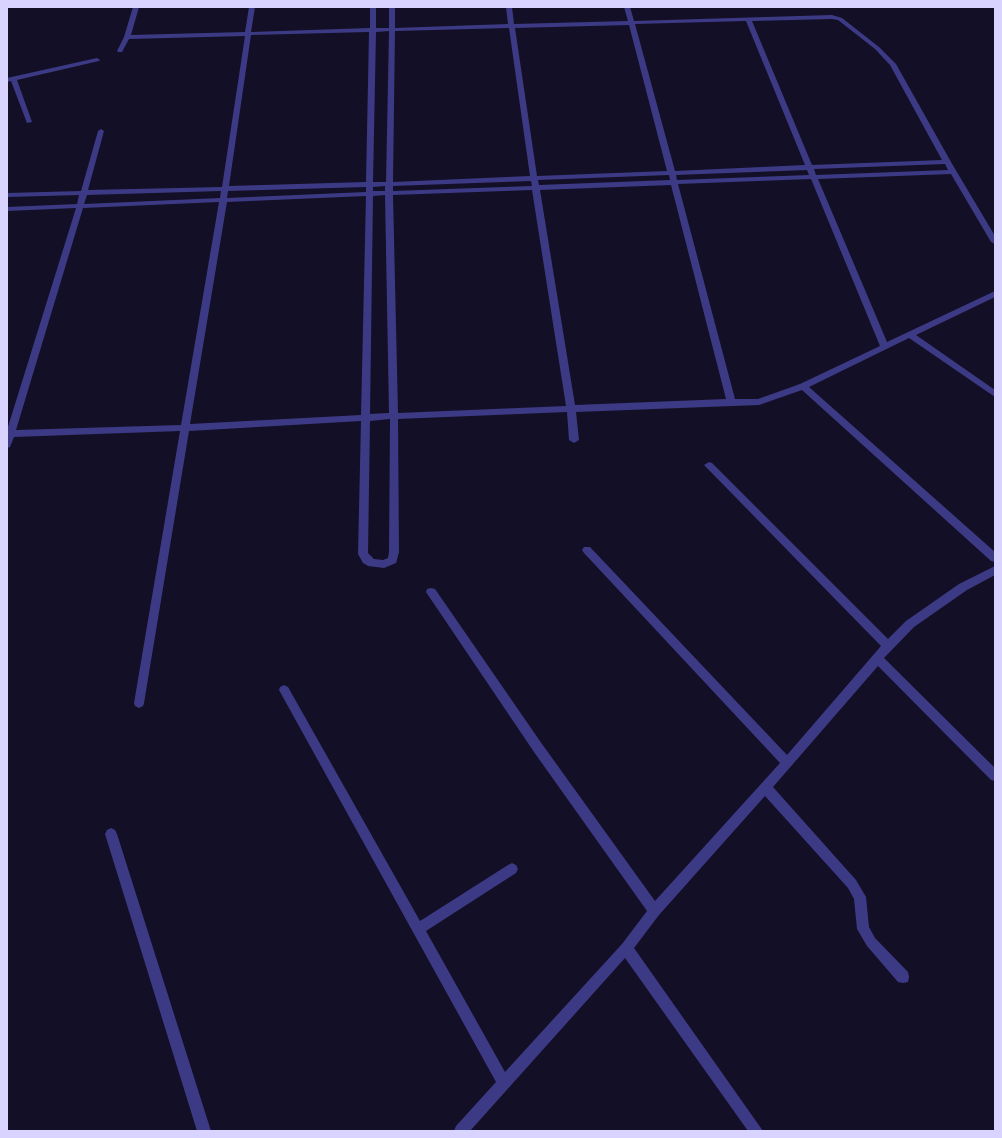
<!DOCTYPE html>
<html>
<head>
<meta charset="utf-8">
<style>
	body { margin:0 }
	#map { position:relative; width:1002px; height:1138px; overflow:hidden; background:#130f26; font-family:Poppins,sans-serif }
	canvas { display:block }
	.frame { position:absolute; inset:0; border:8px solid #d9d4ff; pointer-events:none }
</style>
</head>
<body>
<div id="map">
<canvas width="1002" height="1138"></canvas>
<div class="frame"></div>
</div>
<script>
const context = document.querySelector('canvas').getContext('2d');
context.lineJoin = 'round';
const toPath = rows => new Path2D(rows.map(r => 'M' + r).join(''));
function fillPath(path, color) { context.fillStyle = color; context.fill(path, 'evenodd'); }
fillPath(toPath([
	[133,7,139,7,131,35,245,32,249,7,255,7,251,32,370,28,370,7,376,7,376,28,389,28,389,7,395,7,395,28,508,24,506,7,512,7,514,24,628,21,624,7,630,7,634,21,832,15,842,18,879,47,896,64,951,162,995,236,995,244,991,242,951,174,818,179,887,342,995,291,995,297,916,335,995,390,995,397,909,338,809,387,995,552,995,562,991,561,802,390,759,405,576,412,579,440,574,443,569,440,567,412,398,419,399,552,396,563,384,568,368,566,363,563,358,554,361,421,189,431,144,703,143,706,139,708,135,706,134,703,180,431,14,437,10,447,7,448,7,430,76,208,7,211,7,207,77,204,79,195,7,197,7,193,81,191,98,131,101,129,104,131,88,190,222,187,245,36,129,39,122,52,118,52,117,51,124,37,133,7],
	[832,19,838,20,875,49,890,65,942,160,812,165,752,21,832,19],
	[746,21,805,165,675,171,635,24,746,21],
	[629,25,667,171,537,176,515,28,629,25],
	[509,28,530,176,393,182,395,31,509,28],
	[389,31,386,182,373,182,376,32,389,31],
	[369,32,366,182,229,186,251,35,369,32],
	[945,164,948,170,816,175,814,169,945,164],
	[807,170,809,175,677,180,676,175,807,170],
	[669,175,670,180,539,185,538,180,669,175],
	[811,179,880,346,800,384,758,399,735,399,678,184,811,179],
	[531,181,532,186,393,191,393,186,531,181],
	[671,185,726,399,575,405,540,190,671,185],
	[385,186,385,191,373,191,373,187,385,186],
	[366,187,366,192,227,198,228,191,366,187],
	[532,190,566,406,398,413,393,195,532,190],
	[221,191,220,198,84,204,87,195,221,191],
	[385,195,389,413,370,414,373,196,385,195],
	[366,196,361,415,190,424,227,202,366,196],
	[219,202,181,425,16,430,83,208,219,202],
	[390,419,389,552,388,558,383,560,374,559,368,553,370,421,390,419],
	[97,58,100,60,99,61,17,80,32,122,27,123,11,81,7,82,7,78,97,58],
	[709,462,712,463,888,639,906,621,959,584,995,566,995,575,967,590,914,627,884,658,995,768,995,781,991,780,878,666,773,787,856,880,866,897,869,927,875,938,908,972,909,977,908,982,903,983,898,982,867,946,857,929,854,899,848,888,765,796,659,915,634,948,763,1131,748,1131,625,958,470,1131,454,1131,456,1126,496,1082,279,690,280,687,284,685,288,687,420,921,508,865,512,863,516,865,518,869,516,873,426,931,505,1072,622,944,647,911,534,752,426,592,427,589,431,588,435,589,542,744,655,901,780,763,584,553,582,550,584,547,590,547,787,755,881,646,706,467,704,465,709,462],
	[111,828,115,830,117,834,211,1131,197,1131,105,834,107,830,111,828]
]), '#3d3a85');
</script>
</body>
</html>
